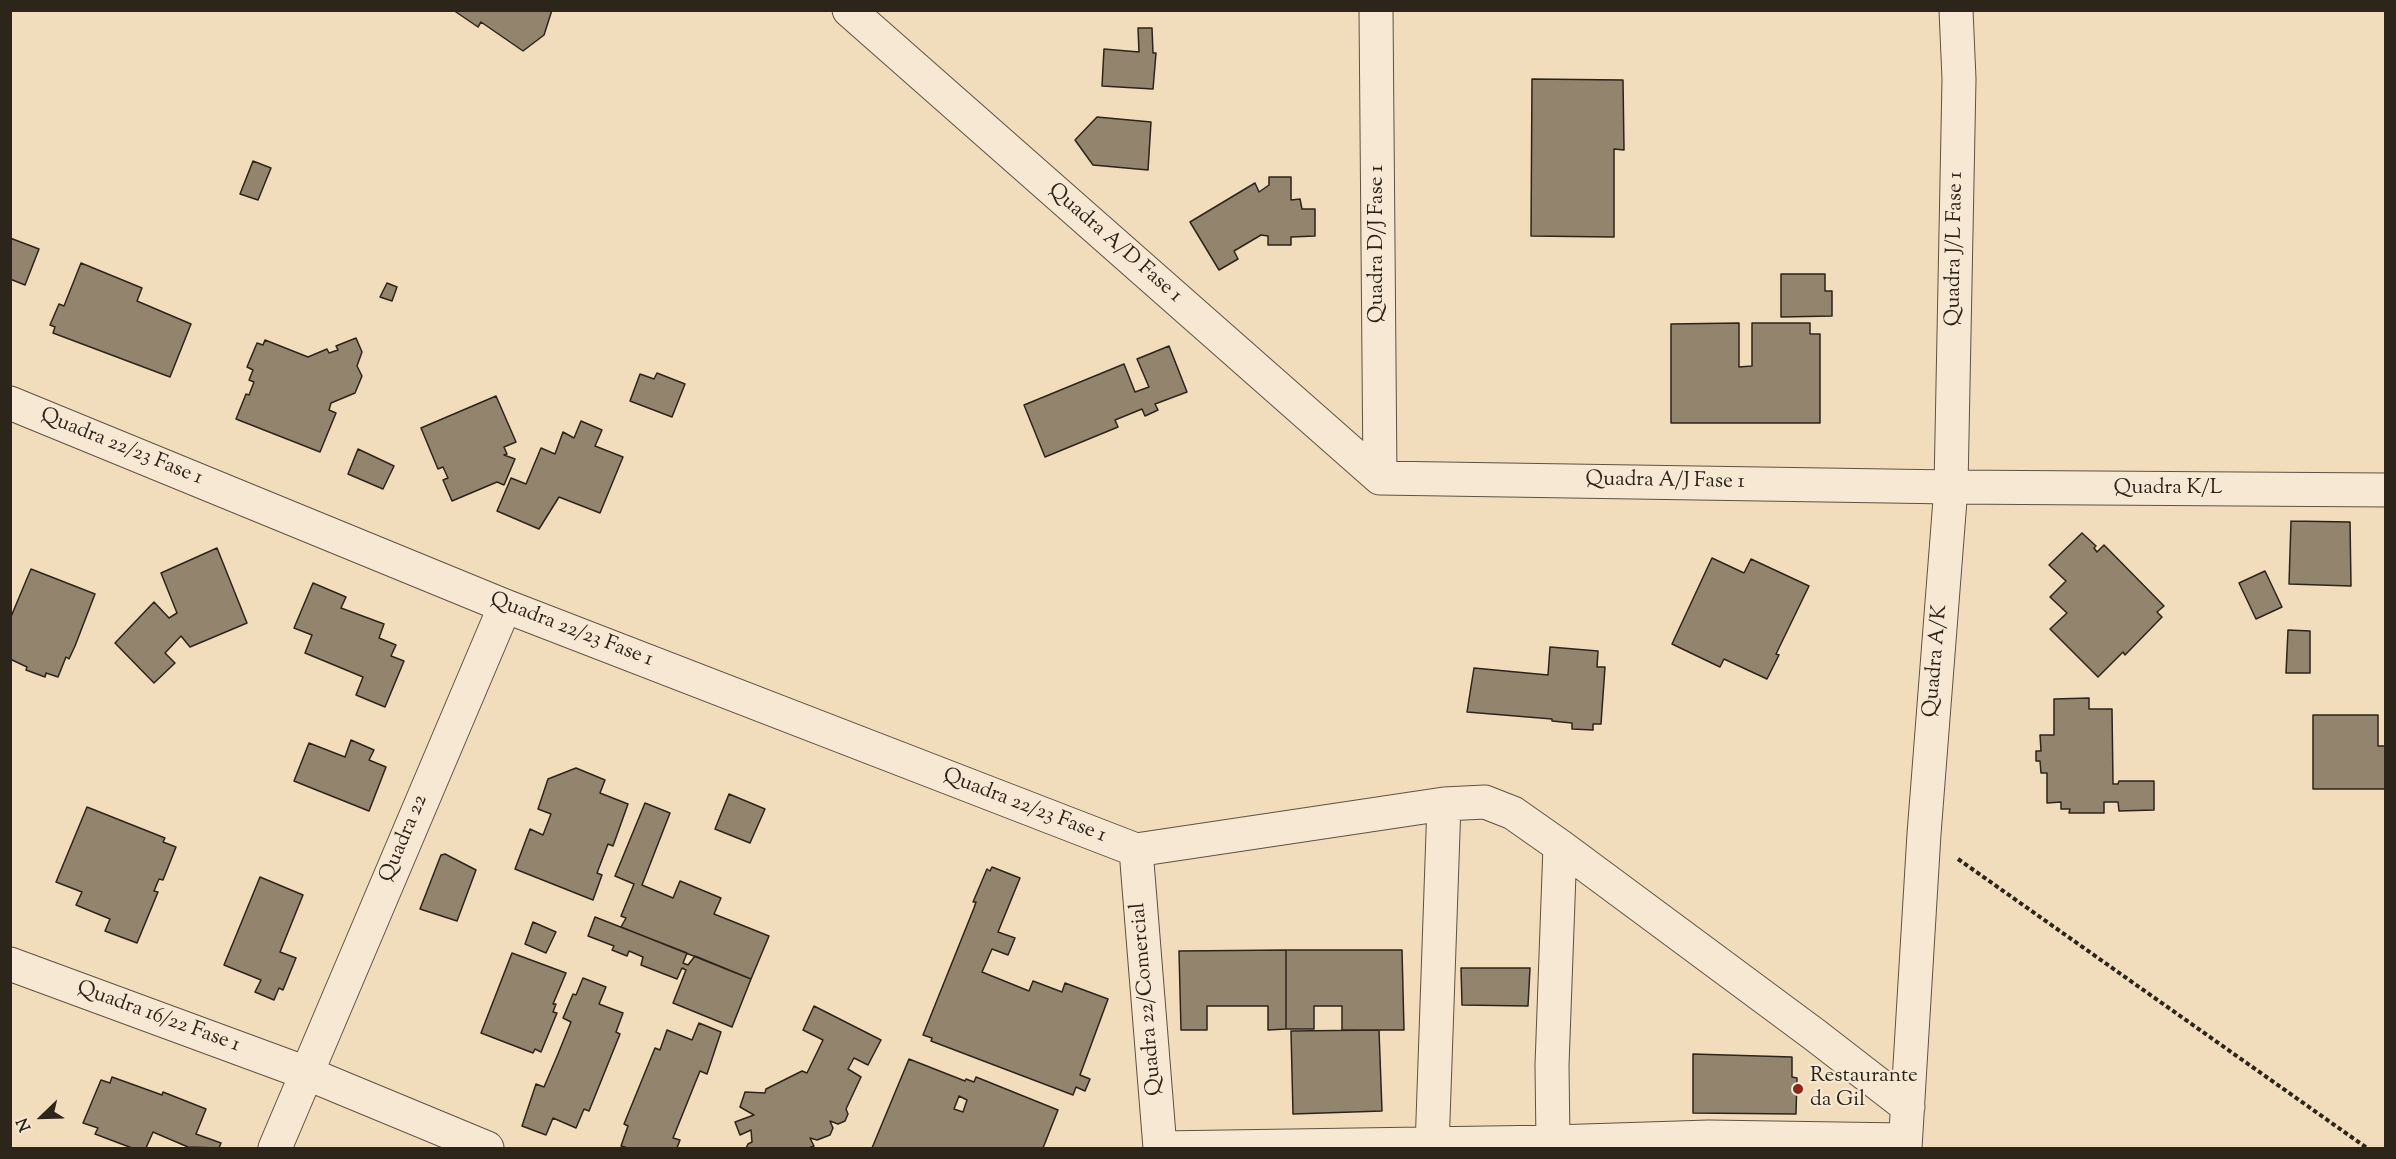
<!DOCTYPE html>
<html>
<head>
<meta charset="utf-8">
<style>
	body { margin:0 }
	#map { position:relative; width:2396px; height:1159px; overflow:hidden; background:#f1dcbc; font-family:"Sorts Mill Goudy",serif }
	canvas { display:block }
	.frame { position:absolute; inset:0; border:12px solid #2d241a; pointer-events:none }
	.north { position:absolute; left:12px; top:1087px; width:60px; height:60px; -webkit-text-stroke:4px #f6e8d3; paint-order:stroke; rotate:247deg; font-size:16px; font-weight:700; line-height:24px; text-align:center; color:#2d241a }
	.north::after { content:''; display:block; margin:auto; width:21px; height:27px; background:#2d241a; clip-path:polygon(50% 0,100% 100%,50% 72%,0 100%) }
</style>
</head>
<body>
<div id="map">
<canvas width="2396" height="1159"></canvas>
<div class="frame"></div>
<div class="north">N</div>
</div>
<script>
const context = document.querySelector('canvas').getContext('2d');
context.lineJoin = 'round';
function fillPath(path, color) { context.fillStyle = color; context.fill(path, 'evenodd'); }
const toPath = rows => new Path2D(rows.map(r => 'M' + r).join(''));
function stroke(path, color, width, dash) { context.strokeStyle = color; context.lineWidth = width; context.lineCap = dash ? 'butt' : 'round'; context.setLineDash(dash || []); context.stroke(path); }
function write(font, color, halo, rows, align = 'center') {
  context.font = font + ' "Sorts Mill Goudy",serif'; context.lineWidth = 4.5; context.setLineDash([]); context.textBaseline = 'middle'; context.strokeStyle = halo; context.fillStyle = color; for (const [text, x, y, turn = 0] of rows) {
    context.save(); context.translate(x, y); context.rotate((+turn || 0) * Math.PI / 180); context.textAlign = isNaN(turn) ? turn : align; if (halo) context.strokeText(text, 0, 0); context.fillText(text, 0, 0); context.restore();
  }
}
const building = toPath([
	[453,10,552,10,544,35,523,51,481,22,478,27,453,10],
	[1138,28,1152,28,1153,53,1156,53,1153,89,1102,86,1104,49,1139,52,1138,28],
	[1532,79,1623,80,1624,150,1614,149,1614,237,1531,236,1532,79],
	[1097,117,1151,122,1148,170,1093,165,1075,140,1097,117],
	[253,161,271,168,258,200,240,194,253,161],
	[1269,177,1291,177,1291,200,1300,199,1302,209,1315,209,1315,236,1291,237,1291,245,1268,245,1268,236,1261,235,1234,251,1238,259,1219,270,1190,222,1255,183,1259,192,1269,185,1269,177],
	[10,238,39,249,25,285,10,279,10,238],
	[81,263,142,288,137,301,191,324,170,377,53,333,55,327,50,325,59,304,64,306,81,263],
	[1781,274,1825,274,1825,291,1832,291,1832,316,1781,317,1781,274],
	[387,283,397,287,392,301,380,297,387,283],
	[1739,323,1739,367,1752,366,1752,323,1810,323,1810,334,1820,334,1820,423,1671,423,1671,324,1739,323],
	[356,338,362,352,357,366,362,376,355,393,331,403,329,410,336,413,320,452,236,419,246,394,249,395,254,382,249,380,253,370,247,367,257,343,263,345,265,340,308,357,327,349,329,353,338,350,336,346,356,338],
	[1169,346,1187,392,1155,404,1158,410,1145,416,1142,409,1115,420,1118,427,1045,457,1024,405,1124,364,1135,392,1149,387,1137,359,1169,346],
	[657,373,685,384,672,417,630,401,640,374,654,379,657,373],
	[496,396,516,442,504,447,507,454,504,455,515,459,504,485,497,482,452,501,443,480,448,478,443,467,438,469,421,428,496,396],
	[581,421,602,430,595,446,623,457,600,513,559,497,539,529,497,511,511,478,526,484,541,448,555,454,563,432,574,438,581,421],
	[358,449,394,466,383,489,348,474,358,449],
	[2291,521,2350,522,2351,586,2289,584,2291,521],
	[2082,533,2096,546,2094,548,2097,552,2104,545,2164,606,2157,612,2162,617,2125,655,2123,652,2098,677,2050,629,2067,613,2050,597,2066,581,2049,565,2082,533],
	[217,548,247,623,190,647,181,636,165,653,175,663,154,683,115,643,154,602,169,618,177,613,161,573,217,548],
	[1712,558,1744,573,1751,559,1809,586,1776,654,1779,655,1767,679,1724,659,1720,667,1672,644,1712,558],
	[31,569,95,594,75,646,69,659,66,657,58,677,46,673,45,677,26,670,27,667,10,659,10,619,31,569],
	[2265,571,2282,607,2256,619,2239,583,2265,571],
	[313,583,346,597,341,608,384,624,379,638,396,645,391,656,404,661,385,707,356,695,363,677,305,653,312,635,294,628,313,583],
	[2288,630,2310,631,2310,673,2286,673,2288,630],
	[1550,647,1598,651,1597,667,1605,667,1601,724,1593,724,1593,730,1572,729,1572,723,1552,721,1552,719,1467,712,1474,668,1548,675,1550,647],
	[2089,698,2089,709,2112,709,2113,784,2118,784,2119,781,2154,781,2154,810,2119,811,2118,802,2104,802,2104,813,2069,813,2070,809,2061,809,2061,802,2047,803,2047,773,2041,773,2040,761,2036,761,2036,751,2041,751,2040,735,2054,735,2054,699,2089,698],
	[2313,715,2378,715,2378,746,2386,746,2386,789,2313,789,2313,715],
	[351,740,374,750,369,760,386,767,369,811,294,781,309,743,345,757,351,740],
	[576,768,605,780,600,793,628,804,613,846,608,844,597,873,602,875,593,900,515,869,530,829,543,835,551,814,538,809,548,779,576,768],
	[729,794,765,809,750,843,715,829,729,794],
	[645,803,670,813,642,885,673,898,680,881,721,898,714,914,769,936,751,979,621,927,626,918,621,916,634,884,615,876,645,803],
	[87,807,165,838,163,842,176,847,163,880,159,879,154,891,158,892,137,943,105,931,110,919,76,905,82,892,56,882,87,807],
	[445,854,476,870,457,921,420,909,441,855,445,854],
	[992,867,1020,878,998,932,1015,938,1008,955,992,949,982,972,1029,991,1033,981,1062,992,1065,983,1108,999,1080,1075,1090,1079,1085,1091,1076,1087,1073,1095,931,1041,932,1038,923,1035,974,908,976,902,973,902,987,869,990,871,992,867],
	[260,877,303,895,280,952,296,958,283,990,279,988,274,1000,255,992,261,980,224,965,260,877],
	[595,917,687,953,683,963,688,965,695,956,751,979,732,1027,673,1003,686,970,682,968,677,979,641,965,643,957,629,951,627,956,612,950,614,946,588,936,595,917],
	[533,922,556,932,546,953,525,944,533,922],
	[1286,950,1286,1029,1268,1030,1268,1006,1207,1006,1207,1030,1181,1030,1179,951,1286,950],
	[1286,950,1402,950,1404,1030,1342,1030,1342,1006,1314,1006,1314,1029,1286,1029,1286,950],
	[512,953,566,973,553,1004,556,1004,553,1012,557,1013,541,1052,535,1049,533,1053,481,1033,512,953],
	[1461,968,1530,968,1528,1006,1462,1005,1461,968],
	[583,978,606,987,599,1004,623,1013,616,1032,620,1034,589,1111,584,1109,576,1128,553,1118,546,1135,522,1126,536,1084,544,1087,558,1054,571,1022,563,1018,573,994,576,995,583,978],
	[814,1006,881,1040,868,1065,854,1058,848,1069,861,1077,846,1109,848,1114,845,1121,838,1124,830,1121,833,1128,830,1135,817,1140,810,1138,814,1146,809,1148,746,1148,748,1144,752,1142,751,1130,740,1135,735,1122,754,1115,740,1107,745,1092,765,1093,766,1089,802,1071,807,1073,823,1040,803,1030,814,1006],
	[699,1023,721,1032,707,1074,700,1071,673,1138,680,1140,677,1148,628,1148,621,1146,628,1126,624,1124,655,1048,660,1050,667,1030,692,1040,699,1023],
	[1379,1030,1382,1111,1293,1114,1291,1031,1379,1030],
	[1693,1054,1792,1057,1792,1077,1797,1078,1796,1114,1693,1113,1693,1054],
	[909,1059,965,1081,966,1079,974,1082,976,1077,1058,1110,1043,1148,872,1148,909,1059],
	[959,1096,967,1100,963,1112,954,1109,959,1096],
	[112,1077,162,1095,163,1092,206,1109,196,1134,221,1143,219,1148,188,1147,153,1132,146,1148,132,1148,95,1134,98,1128,83,1123,101,1080,110,1083,112,1077]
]);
fillPath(building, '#93846e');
stroke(building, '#2d241a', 1.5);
const minor = toPath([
	[849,10,1380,478],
	[1376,10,1380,478],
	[10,403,505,606,1136,850,1444,804,1485,802,1513,813,1560,846,1815,1035,1908,1107],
	[1380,478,1951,487,2386,490],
	[1136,850,1160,1148],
	[10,964,306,1073,487,1148],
	[1553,1142,1552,1065,1560,846],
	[275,1148,505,606],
	[1160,1148,1553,1142,1709,1137,1904,1140],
	[1432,1148,1444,804],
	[1905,1148,1924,834,1951,487,1959,79,1956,10]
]);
stroke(minor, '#5e5242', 35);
stroke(toPath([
	[1958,859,2367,1148]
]), '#2d241a', 4, [4.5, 3]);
stroke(minor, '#f6e8d3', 33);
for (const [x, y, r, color] of [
	[1798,1089,6,"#8f2418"]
]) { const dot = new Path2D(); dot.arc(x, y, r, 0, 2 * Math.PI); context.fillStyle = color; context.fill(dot); stroke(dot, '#f6e8d3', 2); }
write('21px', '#2d241a', '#f6e8d3', [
	["Quadra A/D Fase 1",1114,244,41],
	["Quadra D/J Fase 1",1378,244,-90],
	["Quadra J/L Fase 1",1956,249,-89],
	["Quadra 22/23 Fase 1",121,448,22],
	["Quadra A/J Fase 1",1665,482,1],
	["Quadra K/L",2168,489],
	["Quadra 22/23 Fase 1",571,631,21],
	["Quadra A/K",1937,661,-85],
	["Quadra 22/23 Fase 1",1024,807,21],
	["Quadra 22",405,839,-67],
	["Quadra 22/Comercial",1148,999,-95],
	["Quadra 16/22 Fase 1",158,1018,20]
]);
write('21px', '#2d241a', '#f6e8d3', [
	["Restaurante",1810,1077],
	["da Gil",1810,1101]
], 'left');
</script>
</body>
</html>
